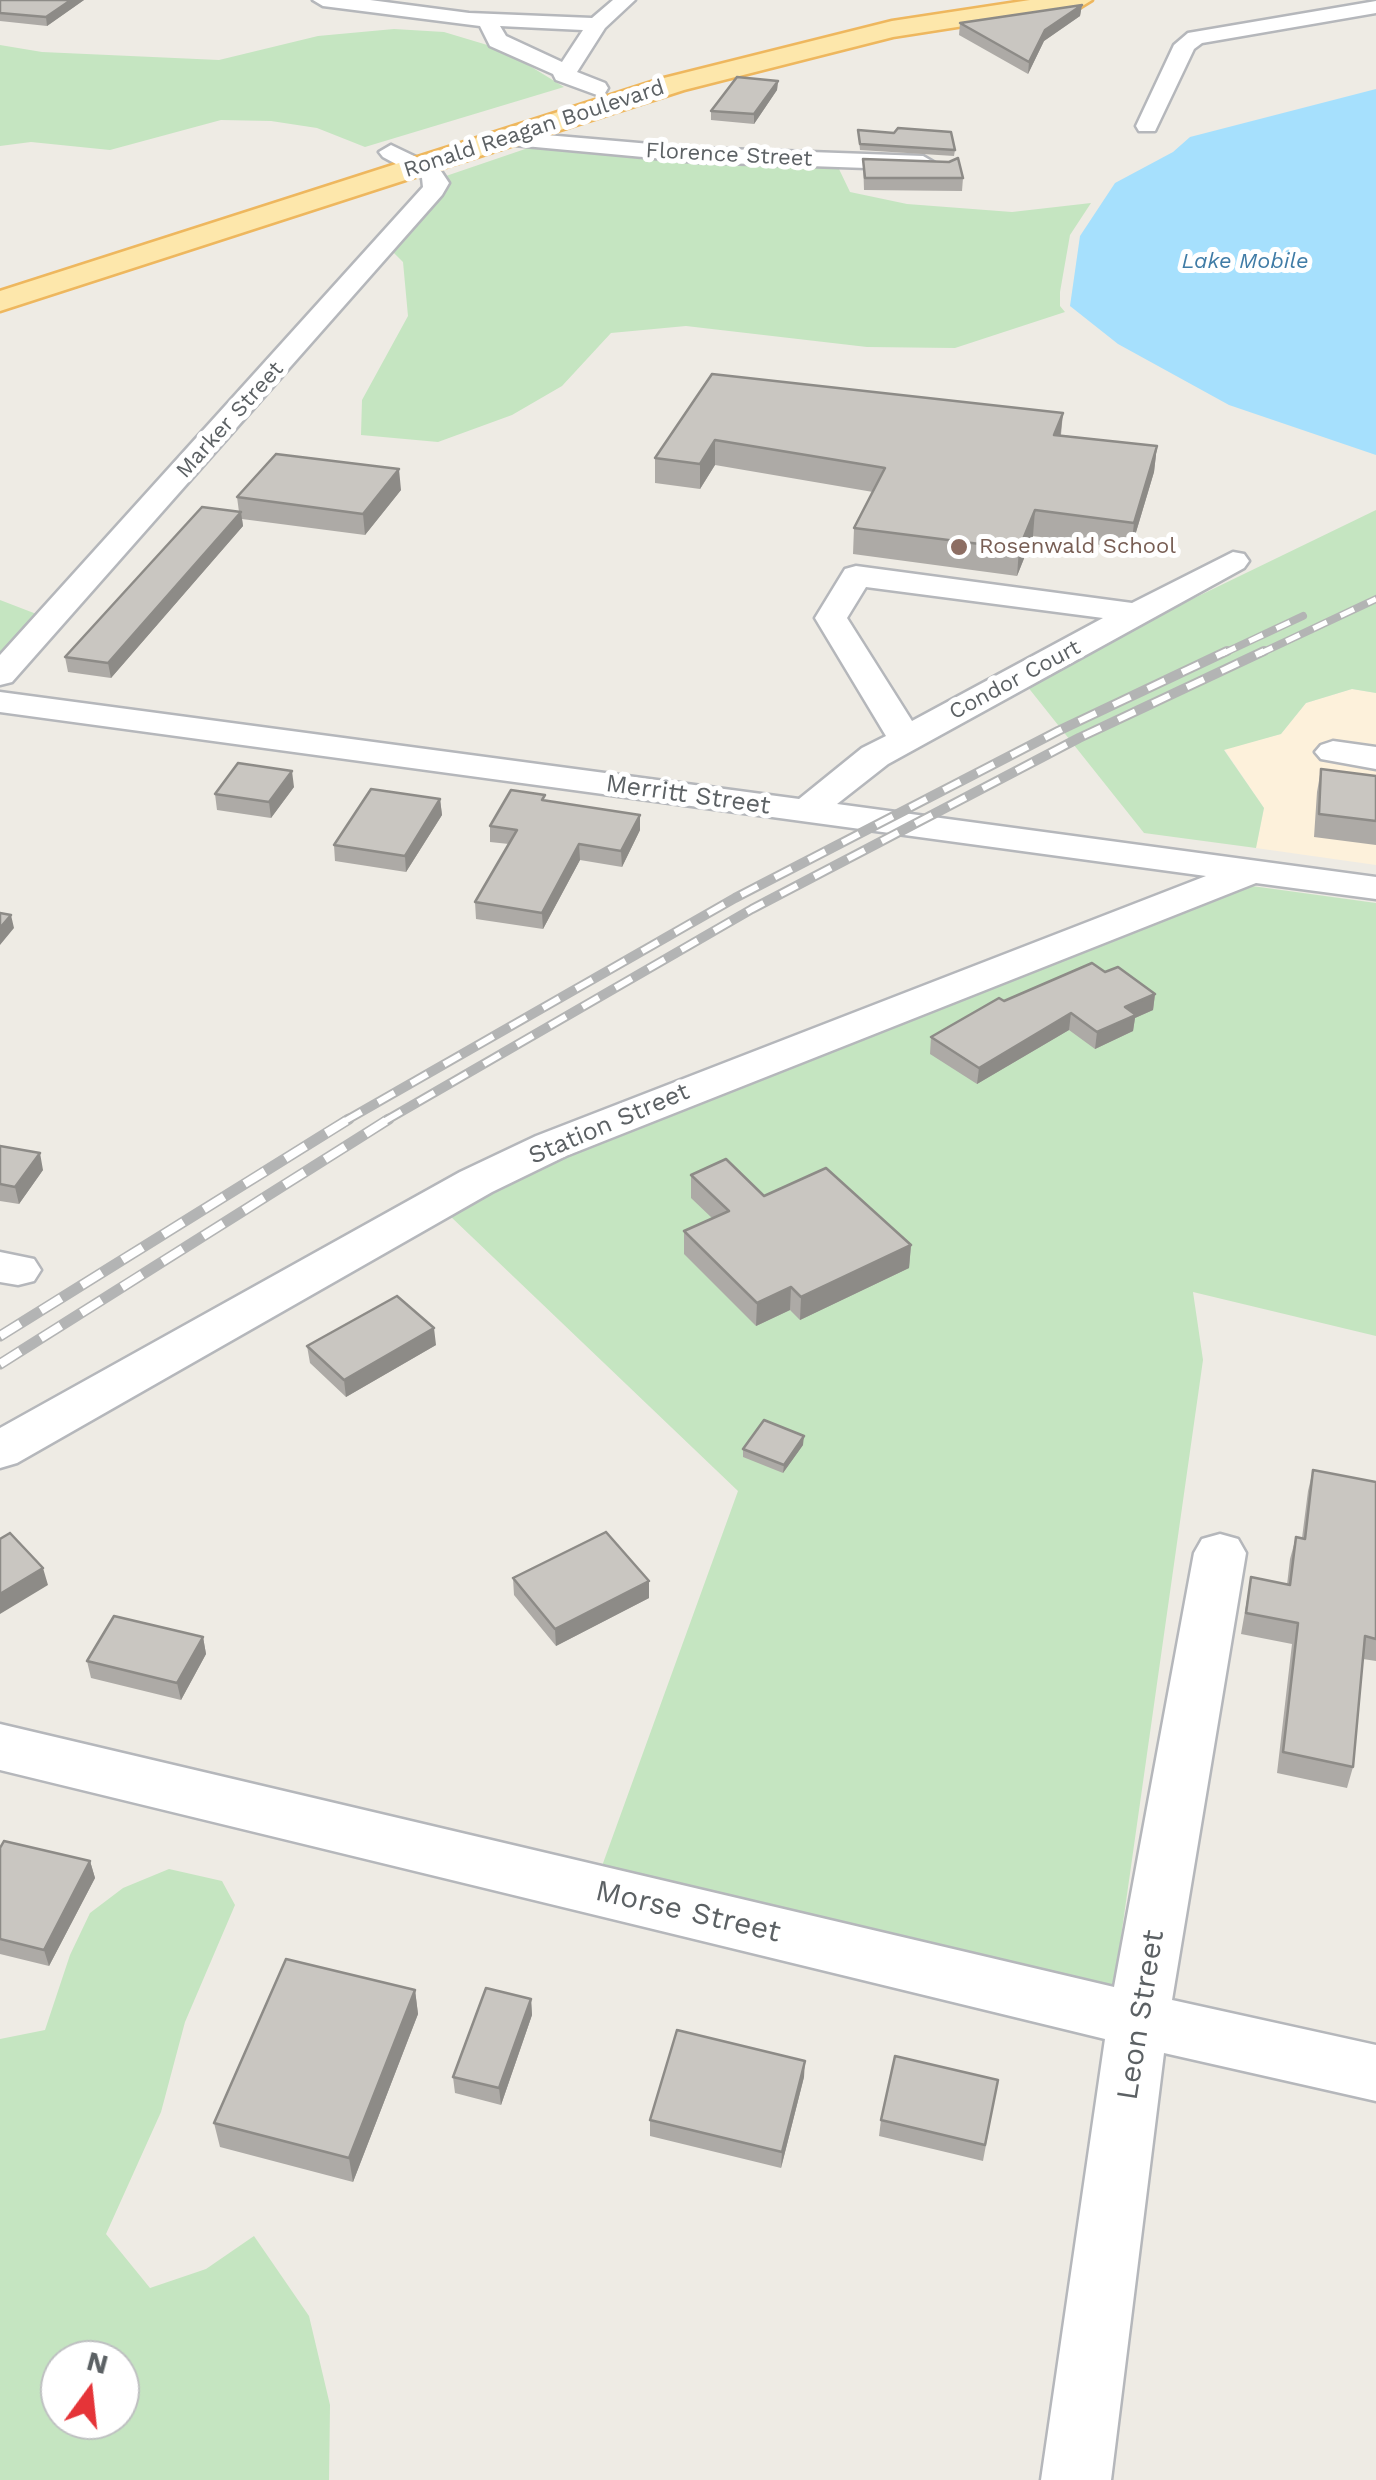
<!DOCTYPE html>
<html>
<head>
<meta charset="utf-8">
<style>
	body { margin:0 }
	#map { position:relative; width:1376px; height:2480px; overflow:hidden; background:#eeebe4; font-family:"Work Sans",sans-serif }
	canvas { display:block }
	.north { position:absolute; left:40px; top:2340px; width:100px; height:100px; box-sizing:border-box; background:#fff; border:2px solid #bec0c1; border-radius:50%; rotate:15deg; font-size:28px; font-weight:700; line-height:40px; text-align:center; color:#5c6164 }
	.north::after { content:''; display:block; margin:auto; width:35px; height:45px; background:#e53438; clip-path:polygon(50% 0,100% 100%,50% 72%,0 100%) }
</style>
</head>
<body>
<div id="map">
<canvas width="1376" height="2480"></canvas>
<div class="north">N</div>
</div>
<script>
const context = document.querySelector('canvas').getContext('2d');
context.lineJoin = 'round';
function fillPath(path, color) { context.fillStyle = color; context.fill(path, 'evenodd'); }
const toPath = rows => new Path2D(rows.map(r => 'M' + r).join(''));
function stroke(path, color, width, dash) { context.strokeStyle = color; context.lineWidth = width; context.lineCap = dash ? 'butt' : 'round'; context.setLineDash(dash || []); context.stroke(path); }
function write(font, color, halo, rows, align = 'center') {
  context.font = font + ' "Work Sans",sans-serif'; context.lineWidth = 10; context.setLineDash([]); context.textBaseline = 'middle'; context.strokeStyle = halo; context.fillStyle = color; for (const [text, x, y, turn = 0] of rows) {
    context.save(); context.translate(x, y); context.rotate((+turn || 0) * Math.PI / 180); context.textAlign = isNaN(turn) ? turn : align; if (halo) context.strokeText(text, 0, 0); context.fillText(text, 0, 0); context.restore();
  }
}
fillPath(toPath([
	[1352,689,1376,693,1376,865,1256,848,1264,808,1224,749,1281,734,1306,703]
]), '#fdf1db');
fillPath(toPath([
	[394,29,444,32,504,50,564,87,365,147,317,128,271,121,221,120,110,150,31,142,0,146,0,45,42,52,219,60,318,36],
	[531,147,822,164,839,169,850,192,907,204,1012,212,1091,203,1070,235,1060,292,1060,306,1065,312,955,348,867,347,686,326,611,333,562,386,512,415,438,442,361,435,362,400,408,316,403,262,392,251,448,182,446,176],
	[1376,510,1376,693,1352,689,1306,703,1281,734,1224,750,1264,808,1256,848,1144,833,1023,681],
	[0,600,39,615,0,661],
	[1252,886,1376,903,1376,1336,1193,1292,1203,1360,1114,1986,602,1866,738,1491,449,1215,560,1158],
	[169,1869,222,1881,235,1905,185,2022,161,2112,106,2234,150,2288,206,2269,254,2236,309,2316,330,2405,329,2480,0,2480,0,2039,45,2030,70,1955,90,1913,123,1888],
	[60,2360,120,2360,120,2420,60,2420]
]), '#c5e5c1');
fillPath(toPath([
	[1376,89,1376,455,1229,405,1118,344,1070,306,1080,236,1115,183,1173,152,1190,137]
]), '#a6e0fd');
const minor = toPath([
	[313,0,370,0,469,13,592,18,613,0,635,0,605,28,577,72,605,83,608,88,605,93,597,95,556,80,553,74,490,46,480,26,323,6,313,0],
	[500,26,583,30,562,62,506,36,500,26],
	[1376,1,1376,13,1202,43,1194,49,1155,131,1139,131,1136,126,1174,45,1188,33,1376,1],
	[511,132,697,148,923,156,935,163,923,170,697,162,503,144,499,139,503,134,511,132],
	[391,145,439,168,449,183,442,195,12,682,0,685,0,655,423,187,422,178,383,157,379,152,391,145],
	[1233,552,1244,554,1249,561,1244,568,888,764,837,804,1376,877,1376,899,1256,883,566,1156,492,1192,17,1463,0,1468,0,1428,460,1172,536,1136,1206,876,0,712,0,692,799,799,862,748,886,736,815,618,845,569,856,566,1132,603,1233,552],
	[866,587,1103,618,912,721,847,618,866,587],
	[1333,741,1376,747,1376,769,1321,759,1315,752,1321,745,1333,741],
	[0,1252,34,1259,41,1270,34,1281,18,1285,0,1282,0,1252],
	[1220,1534,1238,1539,1246,1553,1172,2000,1376,2045,1376,2101,1164,2053,1111,2480,1041,2480,1105,2039,0,1770,0,1724,1114,1987,1194,1553,1202,1539,1220,1534]
]);
const major = toPath([
	[1030,0,1092,0,1079,8,893,37,684,90,0,311,0,291,664,78,892,21,1030,0]
]);
stroke(minor, '#b5b7bb', 5);
stroke(major, '#eeb75e', 5);
fillPath(minor, '#fff');
fillPath(major, '#fde7ab');
const railFar2 = toPath([
	[1222,654,1303,616],
	[1259,654,1376,599]
]);
const railFar1 = toPath([
	[345,1121,735,898,1058,731,1227,651],
	[385,1121,752,909,1079,738,1264,651]
]);
const rail = toPath([
	[0,1336,349,1119],
	[0,1364,389,1119]
]);
stroke(railFar2, '#b3b4b4', 8);
stroke(railFar1, '#b3b4b4', 10);
stroke(rail, '#b3b4b4', 11);
stroke(railFar2, '#fff', 5, [15]);
stroke(railFar1, '#fff', 6, [19]);
stroke(rail, '#fff', 8, [24]);
fillPath(toPath([
	[0,0,84,0,47,26,0,21],
	[1082,5,1080,16,1044,41,1028,74,959,35,960,23],
	[778,81,777,90,754,124,711,120,711,111],
	[858,130,955,150,954,156,860,150],
	[863,159,963,178,962,191,864,190],
	[712,374,1063,413,1061,435,1157,446,1154,472,1131,549,1033,536,1017,576,853,554,854,528,873,492,715,465,700,489,655,483,655,458],
	[401,490,365,535,242,519,243,526,111,678,68,672,65,657,239,512,237,497],
	[1321,769,1376,776,1376,845,1314,837,1317,792],
	[294,787,271,818,217,810,215,794],
	[440,799,442,815,406,872,335,861,334,845],
	[546,801,640,815,640,830,622,867,580,860,543,929,476,919,475,902,509,844,490,842,490,826],
	[1105,972,1155,994,1153,1010,1135,1018,1133,1031,1095,1049,1069,1030,977,1084,930,1054,931,1037,1004,1001],
	[0,1146,43,1170,19,1204,0,1201],
	[691,1175,764,1196,911,1245,909,1268,800,1320,790,1310,756,1326,684,1254,684,1231,712,1218,691,1198],
	[436,1345,346,1397,310,1363,307,1346],
	[803,1445,783,1473,743,1457,743,1449],
	[1313,1470,1376,1482,1376,1661,1363,1659,1353,1767,1347,1788,1277,1773,1292,1644,1241,1634,1251,1577,1287,1585,1290,1559,1296,1537,1302,1538,1308,1491],
	[513,1578,649,1598,556,1646,514,1595],
	[203,1637,206,1654,181,1700,91,1678,87,1661],
	[0,1848,90,1861,95,1878,49,1966,0,1954],
	[415,1990,418,2014,353,2182,220,2147,214,2123],
	[531,1999,532,2015,501,2105,455,2093,453,2077],
	[804,2077,781,2168,650,2136,650,2120],
	[998,2080,983,2161,879,2136,881,2120]
]), '#adaaa6');
fillPath(toPath([
	[71,0,84,0,47,26,46,17],
	[1082,5,1080,16,1044,41,1028,74,1029,62,1045,30],
	[778,81,777,90,754,124,754,114],
	[1063,413,1060,438,1054,435],
	[715,440,715,465,700,489,700,464],
	[1157,446,1154,472,1131,549,1134,523],
	[399,469,401,490,365,535,363,514],
	[1035,510,1033,536,1017,576,1019,549],
	[241,512,243,526,111,678,108,663],
	[292,771,294,787,271,818,269,802],
	[440,799,442,815,406,872,405,856],
	[640,815,640,830,622,867,621,851],
	[579,844,580,860,543,929,542,913],
	[11,915,14,928,0,945,0,928],
	[1155,994,1153,1010,1135,1018,1133,1031,1095,1049,1097,1032,1125,1007],
	[1071,1013,1069,1030,977,1084,979,1068],
	[40,1153,43,1170,19,1204,15,1187],
	[911,1245,909,1268,800,1320,801,1297],
	[791,1287,790,1310,756,1326,757,1303],
	[434,1328,436,1345,346,1397,344,1380],
	[804,1436,803,1445,783,1473,784,1465],
	[43,1568,48,1585,0,1614,0,1594],
	[649,1581,649,1598,556,1646,555,1629],
	[203,1637,206,1654,181,1700,177,1683],
	[90,1861,95,1878,49,1966,44,1950],
	[415,1990,418,2014,353,2182,349,2158],
	[531,1999,532,2015,501,2105,499,2088],
	[805,2061,804,2077,781,2168,782,2152]
]), '#8d8b87');
const building = toPath([
	[0,0,71,0,46,17,0,13,0,0],
	[1082,5,1045,30,1029,62,960,23,1082,5],
	[737,77,778,81,754,114,711,111,737,77],
	[898,128,951,132,955,150,860,144,858,130,894,133,898,128],
	[958,158,963,178,865,178,863,159,949,162,958,158],
	[712,374,1063,413,1054,435,1157,446,1134,523,1035,510,1019,549,854,528,885,468,715,440,700,464,655,458,712,374],
	[276,454,399,469,363,514,237,497,276,454],
	[202,507,241,512,108,663,65,657,202,507],
	[238,763,292,771,269,802,215,794,238,763],
	[1321,769,1376,776,1376,821,1319,814,1321,769],
	[371,789,440,799,405,856,334,845,371,789],
	[511,790,545,795,542,800,640,815,621,851,579,844,542,913,475,902,517,830,490,826,511,790],
	[0,913,11,915,0,928,0,913],
	[1092,963,1105,972,1118,967,1155,994,1125,1007,1136,1015,1097,1032,1071,1013,979,1068,931,1037,999,998,1004,1001,1092,963],
	[0,1146,40,1153,15,1187,0,1184,0,1146],
	[726,1159,764,1196,826,1168,911,1245,801,1297,791,1287,757,1303,684,1231,729,1211,691,1175,726,1159],
	[397,1296,434,1328,344,1380,307,1346,397,1296],
	[764,1420,804,1436,784,1465,743,1449,764,1420],
	[1313,1470,1376,1482,1376,1639,1365,1636,1353,1767,1283,1752,1298,1623,1246,1613,1251,1577,1290,1585,1296,1537,1305,1539,1313,1470],
	[606,1532,649,1581,555,1629,513,1578,606,1532],
	[10,1533,43,1568,0,1594,0,1539,10,1533],
	[114,1616,203,1637,177,1683,87,1661,114,1616],
	[4,1841,90,1861,44,1950,0,1939,0,1848,4,1841],
	[286,1959,415,1990,349,2158,214,2123,286,1959],
	[486,1988,531,1999,499,2088,453,2077,486,1988],
	[677,2030,805,2061,782,2152,650,2120,677,2030],
	[895,2056,998,2080,985,2145,881,2120,895,2056]
]);
fillPath(building, '#c9c6c1');
stroke(building, '#8d8b87', 2.5);
for (const [x, y, r, color] of [
	[959,547,10,"#8d6e63"]
]) { const dot = new Path2D(); dot.arc(x, y, r, 0, 2 * Math.PI); context.fillStyle = color; context.fill(dot); stroke(dot, '#fff', 4); }
write('22px', '#5c6164', '#fff', [
	["Ronald Reagan Boulevard",534,129,-18],
	["Florence Street",729,155,3],
	["Marker Street",230,420,-48],
	["Condor Court",1015,680,-28]
]);
write('italic 22px', '#407ca6', '#fff', [
	["Lake Mobile",1245,262]
]);
write('22px', '#785e54', '#fff', [
	["Rosenwald School",979,547]
], 'left');
write('25px', '#5c6164', '#fff', [
	["Merritt Street",688,795,8],
	["Station Street",609,1124,-23]
]);
write('30px', '#5c6164', '#fff', [
	["Morse Street",688,1912,13],
	["Leon Street",1141,2015,-81]
]);
</script>
</body>
</html>
